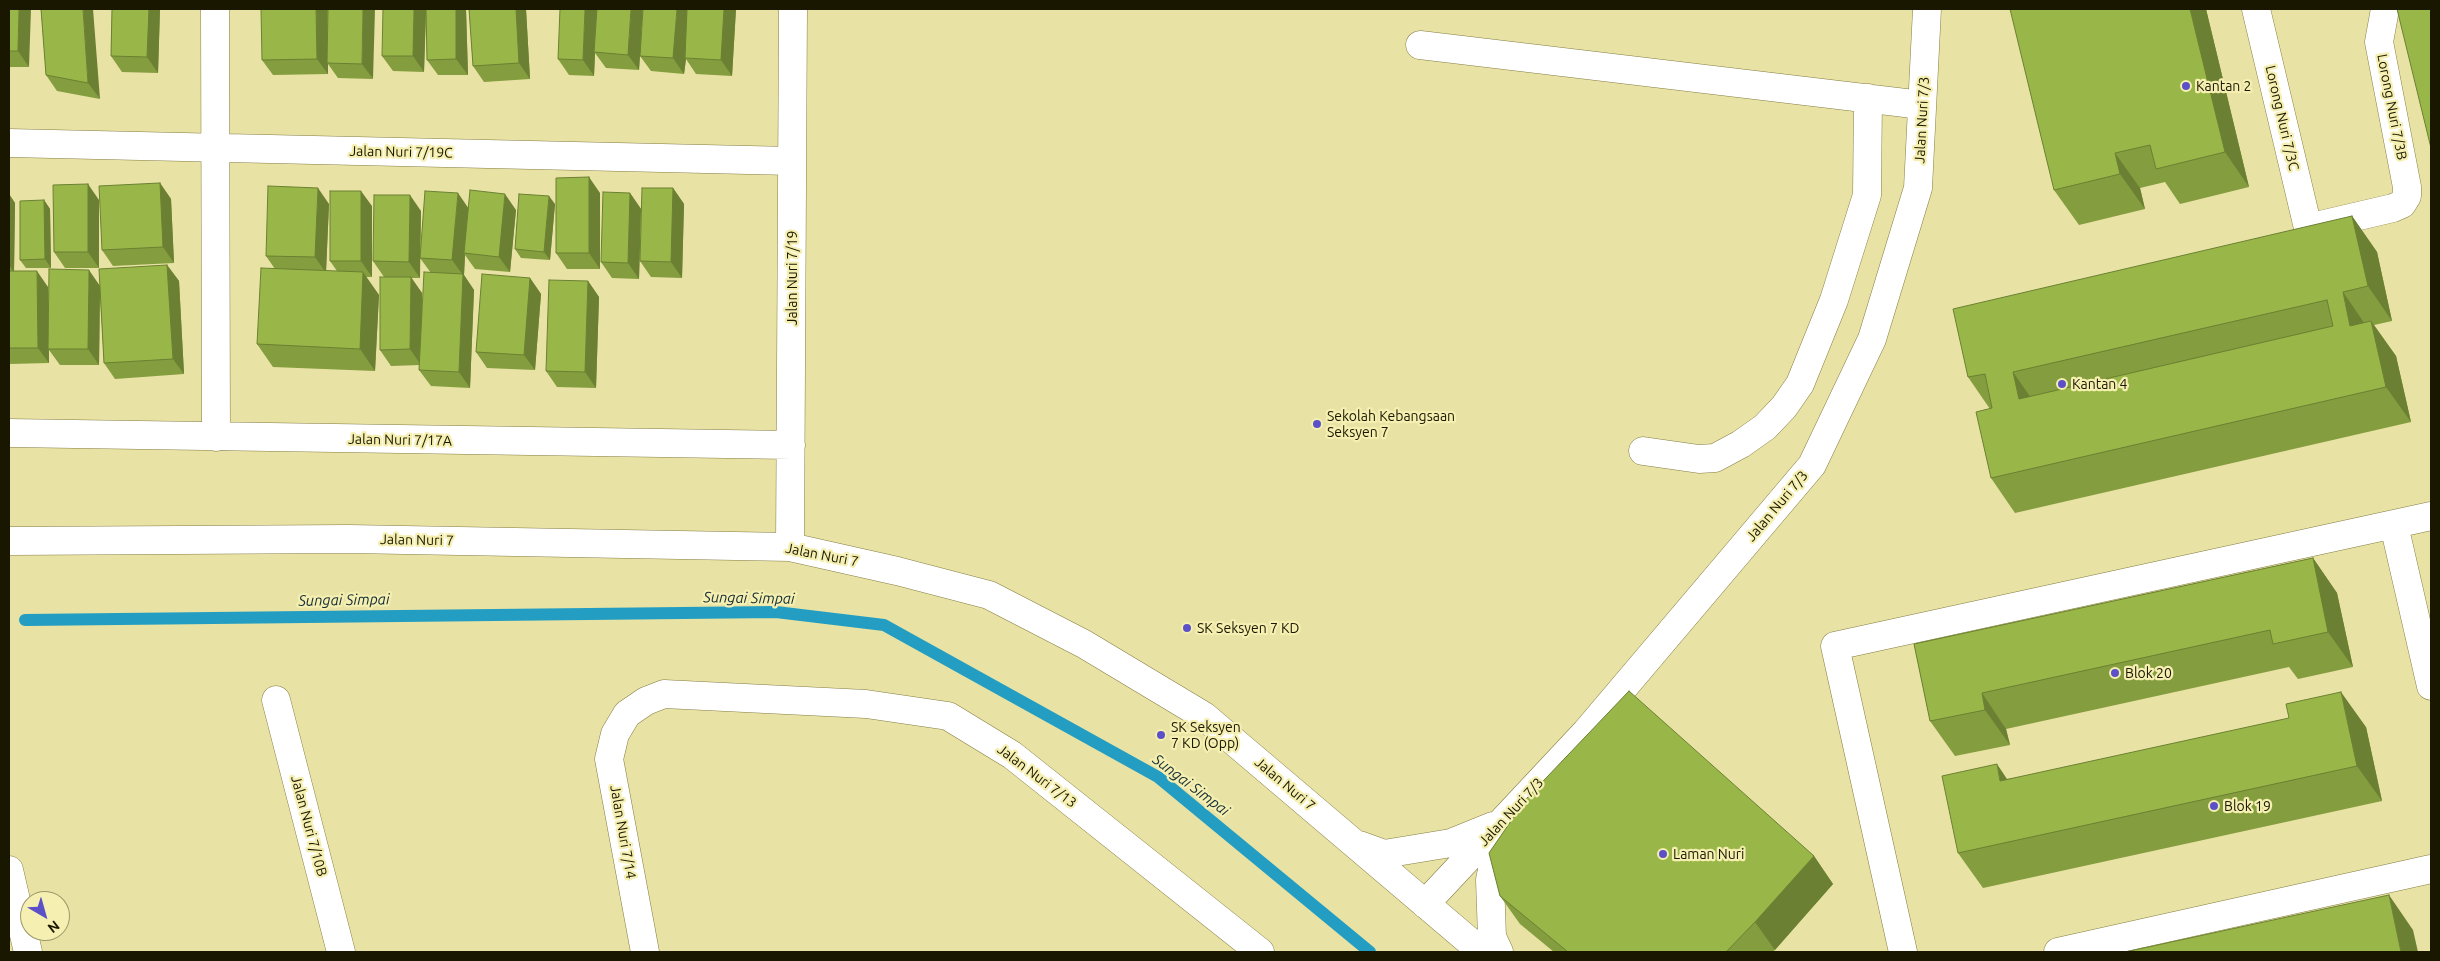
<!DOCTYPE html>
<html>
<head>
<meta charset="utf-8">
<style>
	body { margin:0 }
	#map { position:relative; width:2440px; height:961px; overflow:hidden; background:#e8e2a4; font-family:Ubuntu,sans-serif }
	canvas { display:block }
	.frame { position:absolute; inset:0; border:10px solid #1a1701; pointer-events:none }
	.north { position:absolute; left:20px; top:891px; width:50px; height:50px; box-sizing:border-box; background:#f5efb1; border:1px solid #9d996b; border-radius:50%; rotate:142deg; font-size:14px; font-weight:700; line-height:20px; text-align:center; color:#1a1701 }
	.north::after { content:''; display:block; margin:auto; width:18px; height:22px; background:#5c50c8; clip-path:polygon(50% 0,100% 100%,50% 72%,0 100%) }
</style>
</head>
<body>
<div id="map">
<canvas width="2440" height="961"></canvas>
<div class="frame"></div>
<div class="north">N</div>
</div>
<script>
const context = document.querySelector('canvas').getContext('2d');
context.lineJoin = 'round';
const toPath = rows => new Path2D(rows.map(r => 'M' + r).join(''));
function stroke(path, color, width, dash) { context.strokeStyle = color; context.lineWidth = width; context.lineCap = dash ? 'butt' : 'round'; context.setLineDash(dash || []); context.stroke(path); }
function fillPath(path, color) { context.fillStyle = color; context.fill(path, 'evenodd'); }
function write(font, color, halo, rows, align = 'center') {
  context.font = font + ' Ubuntu,sans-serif'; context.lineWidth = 4.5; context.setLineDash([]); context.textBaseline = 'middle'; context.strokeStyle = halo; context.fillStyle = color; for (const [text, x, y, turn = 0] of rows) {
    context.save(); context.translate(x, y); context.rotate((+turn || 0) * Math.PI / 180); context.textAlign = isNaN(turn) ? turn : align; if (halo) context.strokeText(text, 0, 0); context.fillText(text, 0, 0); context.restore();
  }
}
stroke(toPath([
	[25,620,776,612,884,625,1158,777,1370,952]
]), '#239ec2', 12);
const minor = toPath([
	[215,9,216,437],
	[2256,9,2308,228],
	[1420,45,1922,105],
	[9,143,792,161],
	[2316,226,2393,208,2402,204,2407,196,2407,187,2379,42,2385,9],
	[9,433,791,445],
	[1643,451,1699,459,1715,458,1741,444,1765,427,1784,407,1800,384,1834,300,1867,195,1868,98],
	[2394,525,2431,686],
	[9,541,349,539,790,547,897,571,989,595,1084,644,1204,716,1482,952],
	[790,547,793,9],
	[276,700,341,952],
	[1359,845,1384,854,1451,843,1493,826],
	[9,870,28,952],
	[1425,904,1586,732,1812,465,1872,339,1918,188,1927,9],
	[645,952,609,759,615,734,627,714,646,701,664,694,866,704,948,716,1012,755,1260,952],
	[1499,952,1492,937,1490,880,1500,829],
	[1903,952,1835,646,2431,516],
	[2058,952,2431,869]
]);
stroke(minor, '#857e44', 29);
stroke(minor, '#fff', 28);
fillPath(toPath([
	[9,9,29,67,9,67],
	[41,9,100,99,57,91,46,75],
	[112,9,160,9,158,73,122,72,111,56],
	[328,9,373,79,338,78,328,64,328,74,273,75,262,60],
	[426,9,466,9,468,75,438,75,427,60,426,12,424,72,393,71,382,56],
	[469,9,526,9,530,79,484,82,473,66],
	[736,9,732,76,696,74,686,59,684,74,651,71,640,56,639,70,606,68,595,53,594,76,569,75,558,59],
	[2206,9,2249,187,2180,204,2165,182,2140,188,2145,209,2079,225,2054,190],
	[160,183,171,199,174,263,113,266,102,250],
	[673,188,684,204,682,278,651,277,640,261],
	[600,193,600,269,567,269,556,253],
	[630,193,641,209,639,279,612,278,601,262],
	[9,194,15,203,14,271,48,287,49,335,99,285,167,265,179,281,184,374,115,379,104,363,100,295,99,365,60,365,49,350,49,363,9,364],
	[44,200,50,209,51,268,26,268,20,260],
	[99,200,99,268,65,268,54,252],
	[329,204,326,271,337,271,330,261,372,206,372,277,366,277,379,295,375,371,273,367,257,344,275,269,266,256],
	[555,204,550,260,521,258,515,249],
	[468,208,516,210,510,272,475,269,465,255,464,275,474,290,470,388,431,386,419,370,420,365,391,366,380,350,384,277,373,261,421,211,420,256],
	[420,258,431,273,422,322,422,293,411,278,420,278],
	[2352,216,2377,252,2392,321,2374,325,2396,356,2411,422,2015,513,1991,478,1990,409,1968,377],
	[530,278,541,294,535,370,487,368,476,352],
	[588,281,599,297,596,388,557,387,546,371],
	[2313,558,2337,593,2353,667,2298,679,2289,667,2006,729,2010,745,1955,756,1930,721,1914,644],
	[2366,727,2382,801,1983,888,1958,853,2007,779],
	[1814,856,1833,884,1773,952,1554,952,1520,924,1500,896]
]), '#849d3e');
fillPath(toPath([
	[19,9,31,9,29,67,18,51],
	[83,9,93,9,100,99,88,83],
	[149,9,160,9,158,73,147,57],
	[316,9,327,9,327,63,328,64,328,74,317,59],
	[363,9,375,9,373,79,362,64],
	[414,9,425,9,426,10,424,72,413,56],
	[456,9,466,9,468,75,456,59],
	[516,9,526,9,530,79,519,63],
	[585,9,597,9,594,76,583,60],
	[631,9,643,9,639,70,628,55],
	[677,9,689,9,685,58,686,59,684,74,673,58],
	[724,9,736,9,732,76,721,60],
	[2190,9,2206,9,2249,187,2225,152],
	[2115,153,2140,188,2145,209,2120,174],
	[589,177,600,193,600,269,589,253],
	[160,183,171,199,174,263,163,247],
	[88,184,99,200,99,268,88,252],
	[318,188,329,204,326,273,315,257],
	[673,188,684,204,682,278,671,262],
	[361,191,372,206,372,277,361,261],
	[458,193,469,209,464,253,465,255,464,275,474,290,470,388,459,372,463,275,452,260],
	[630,193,641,209,639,279,628,263],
	[9,194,15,203,14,272,9,265],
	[505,194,516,210,510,272,499,257],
	[410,195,421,211,420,278,409,262],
	[549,196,555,204,550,260,544,252],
	[44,200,50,209,51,268,45,259],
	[2352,216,2377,252,2392,321,2368,286],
	[167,265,179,281,184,374,173,359],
	[89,270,100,286,99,365,88,349],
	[37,271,48,287,49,363,38,348],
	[363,272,379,295,375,371,360,349],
	[411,277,422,293,421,365,410,349],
	[530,278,541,294,535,370,524,355],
	[588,281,599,297,596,388,585,372],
	[2343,292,2367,327,2350,326],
	[2371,321,2396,356,2411,422,2386,387],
	[2013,372,2038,408,2019,399],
	[2313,558,2337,593,2353,667,2328,632],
	[2341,692,2366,727,2382,801,2357,766],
	[1982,693,2006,729,2010,745,1985,710],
	[1997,764,2021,800,2000,781],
	[1814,856,1833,884,1775,950,1755,922],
	[2389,895,2413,930,2418,952,2401,952]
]), '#6b8032');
const building = toPath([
	[9,9,19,9,18,51,9,51,9,9],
	[41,9,83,9,88,83,46,75,41,9],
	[112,9,149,9,147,57,111,56,112,9],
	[261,9,316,9,317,59,262,60,261,9],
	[328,9,363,9,362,64,327,63,328,9],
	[383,9,414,9,413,56,382,56,383,9],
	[426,9,456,9,456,59,427,60,426,9],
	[469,9,516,9,519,63,473,66,469,9],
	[560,9,585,9,583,60,558,59,560,9],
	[597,9,631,9,628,55,594,52,597,9],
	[643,9,677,9,673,58,640,56,643,9],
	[687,9,724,9,721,60,685,58,687,9],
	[2010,9,2190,9,2225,152,2156,169,2150,145,2115,153,2120,174,2054,190,2010,9],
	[2397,9,2431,9,2431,148,2397,9],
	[589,177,589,253,556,253,556,178,589,177],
	[160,183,163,247,102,250,99,186,160,183],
	[88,184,88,252,54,252,53,185,88,184],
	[268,186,318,188,315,257,266,256,268,186],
	[642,188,673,188,671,262,640,261,642,188],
	[470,190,505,194,499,257,464,253,470,190],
	[330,191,361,191,361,261,330,261,330,191],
	[425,191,458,193,452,260,420,258,425,191],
	[603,192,630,193,628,263,601,262,603,192],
	[519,194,549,196,544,252,515,249,519,194],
	[374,195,410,195,409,262,373,261,374,195],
	[44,200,45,259,20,260,20,201,44,200],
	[2352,216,2368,286,2343,292,2350,326,2371,321,2386,387,1991,478,1976,412,1992,408,1985,374,1968,377,1953,309,2352,216],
	[2327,300,2333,326,2019,399,2013,372,2327,300],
	[167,265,173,359,104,363,99,269,167,265],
	[261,268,363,272,360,349,257,344,261,268],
	[49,269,89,270,88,349,48,349,49,269],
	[9,271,37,271,38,348,9,348,9,271],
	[424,272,463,274,459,372,419,370,424,272],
	[482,274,530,278,524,355,476,352,482,274],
	[380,277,411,277,410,349,380,350,380,277],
	[549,280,588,281,585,372,546,371,549,280],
	[2313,558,2328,632,2273,644,2270,630,1982,693,1985,710,1930,721,1914,644,2313,558],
	[1629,691,1814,856,1755,922,1726,952,1568,952,1500,896,1489,853,1526,799,1629,691],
	[2341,692,2357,766,1958,853,1942,776,1997,764,2000,781,2289,718,2286,704,2341,692],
	[2389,895,2401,952,2125,952,2389,895]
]);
fillPath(building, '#99b748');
stroke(building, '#6b8032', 1);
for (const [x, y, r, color] of [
	[2186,86,5,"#5c50c8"],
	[2062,384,5,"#5c50c8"],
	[1317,424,5,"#5c50c8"],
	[1187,628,5,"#5c50c8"],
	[2115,673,5,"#5c50c8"],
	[1161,735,5,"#5c50c8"],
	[2214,806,5,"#5c50c8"],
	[1663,854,5,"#5c50c8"]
]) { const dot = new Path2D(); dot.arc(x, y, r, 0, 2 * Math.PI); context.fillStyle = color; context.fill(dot); stroke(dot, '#f5efb1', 2); }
write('14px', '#1a1701', '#f5efb1', [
	["Kantan 2",2196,86],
	["Kantan 4",2072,384],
	["Sekolah Kebangsaan",1327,416],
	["Seksyen 7",1327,432],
	["SK Seksyen 7 KD",1197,628],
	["Blok 20",2125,673],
	["SK Seksyen",1171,727],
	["7 KD (Opp)",1171,743],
	["Blok 19",2224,806],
	["Laman Nuri",1673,854]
], 'left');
write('14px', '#1a1701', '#f5efb1', [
	["Lorong Nuri 7/3B",2392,107,79],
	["Lorong Nuri 7/3C",2282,118,77],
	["Jalan Nuri 7/3",1922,120,-87],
	["Jalan Nuri 7/19C",401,152,1],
	["Jalan Nuri 7/19",792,278,-90],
	["Jalan Nuri 7/17A",400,440,1],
	["Jalan Nuri 7/3",1777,506,-50],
	["Jalan Nuri 7",417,540,1],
	["Jalan Nuri 7",822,555,11],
	["Jalan Nuri 7/13",1037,776,37],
	["Jalan Nuri 7",1285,784,40],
	["Jalan Nuri 7/3",1511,812,-47],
	["Jalan Nuri 7/10B",309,826,75],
	["Jalan Nuri 7/14",623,832,80]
]);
write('italic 15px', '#152d36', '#f5efb1', [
	["Sungai Simpai",749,598,1],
	["Sungai Simpai",344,600,-1],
	["Sungai Simpai",1191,785,37]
]);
</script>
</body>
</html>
